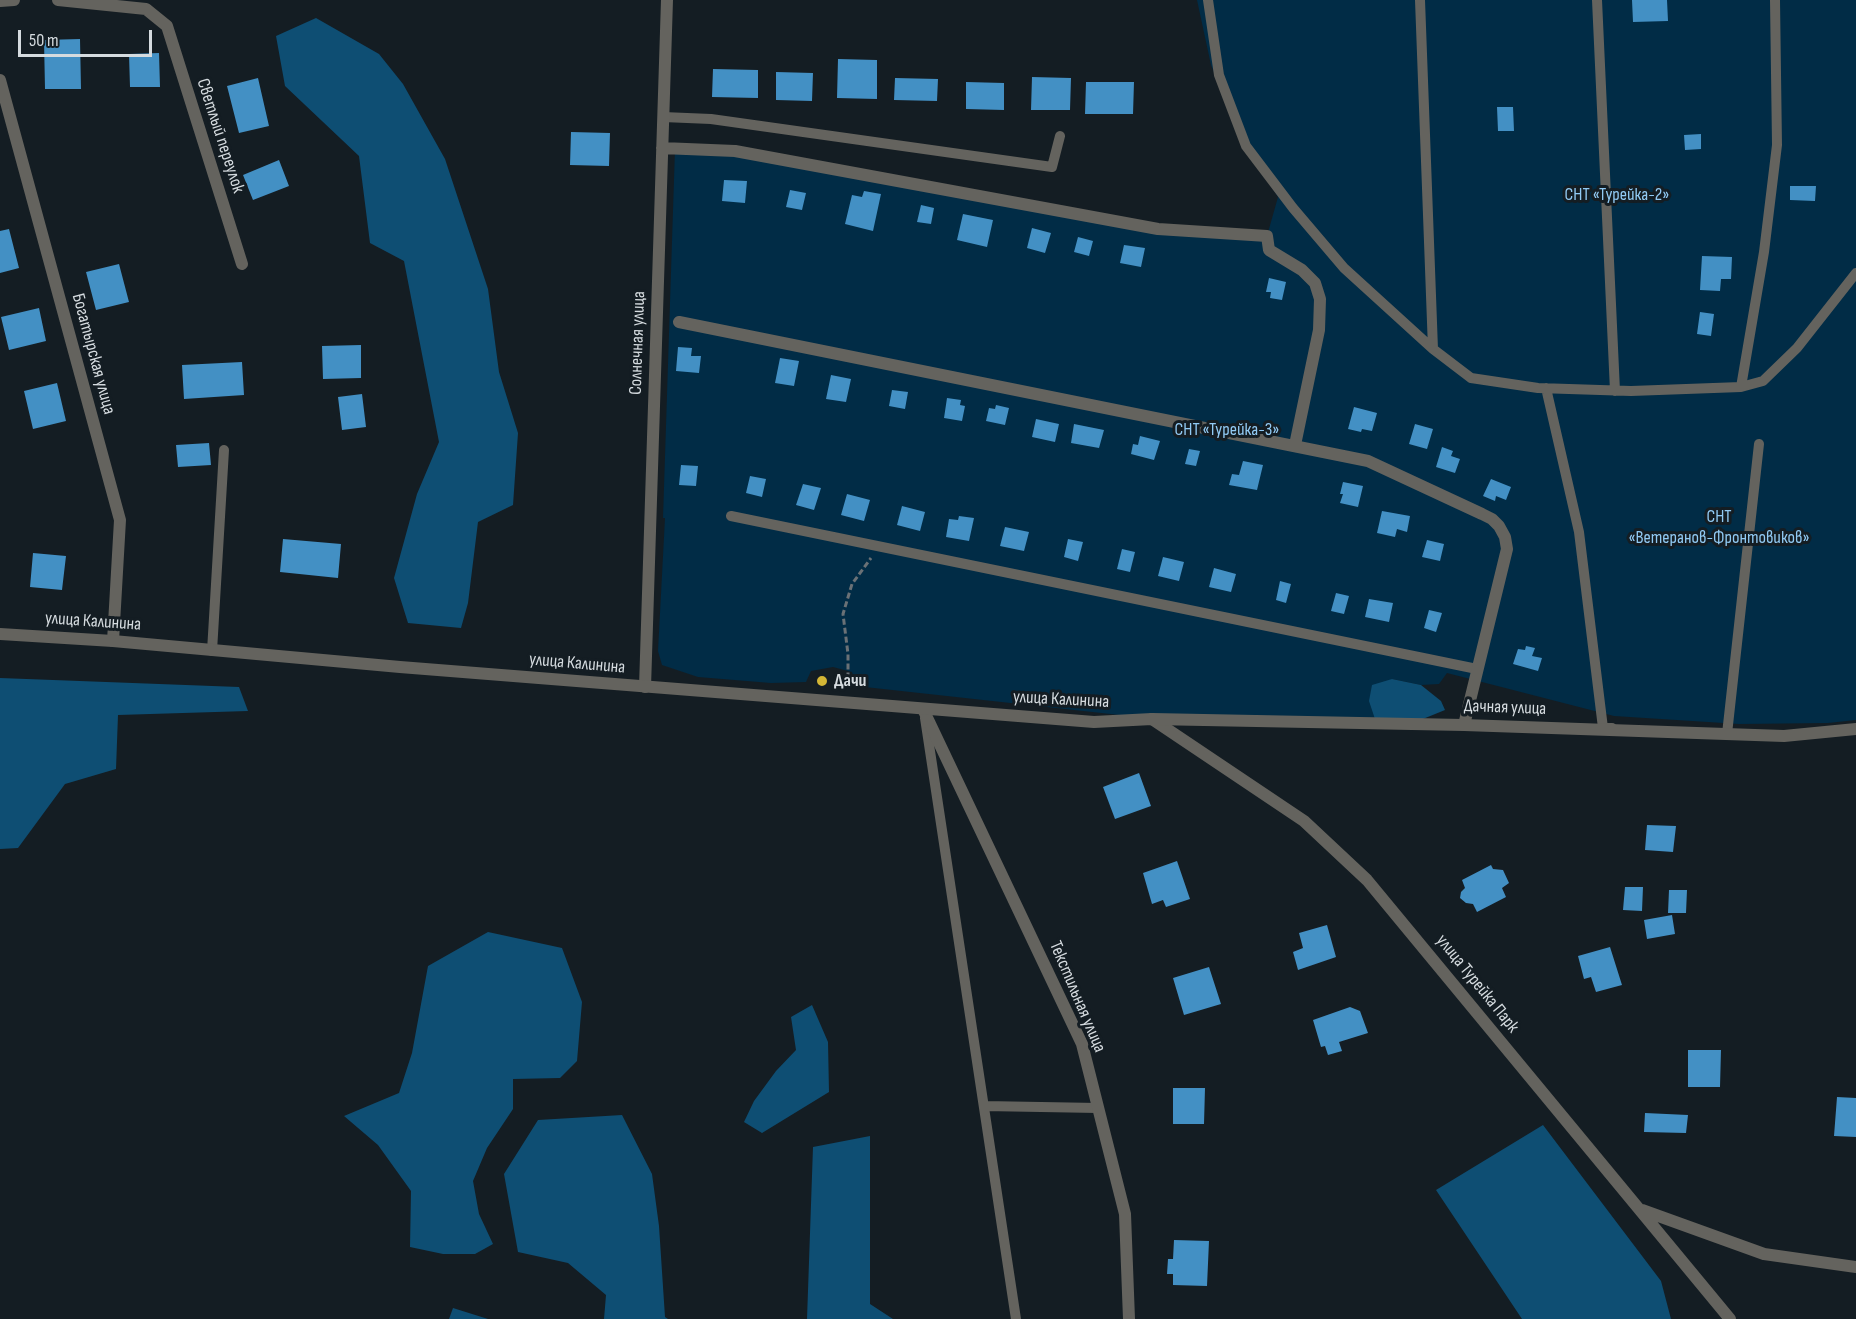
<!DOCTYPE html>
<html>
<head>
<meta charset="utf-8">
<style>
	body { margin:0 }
	#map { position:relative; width:1856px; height:1319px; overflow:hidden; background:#141d23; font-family:"Sofia Sans Condensed",sans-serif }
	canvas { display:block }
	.scale { position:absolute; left:18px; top:30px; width:134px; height:27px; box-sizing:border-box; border:3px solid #d5dbdf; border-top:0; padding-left:8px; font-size:18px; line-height:21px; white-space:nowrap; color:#d5dbdf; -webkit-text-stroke:4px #141d23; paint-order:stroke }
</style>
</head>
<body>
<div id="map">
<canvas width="1856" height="1319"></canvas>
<div class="scale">50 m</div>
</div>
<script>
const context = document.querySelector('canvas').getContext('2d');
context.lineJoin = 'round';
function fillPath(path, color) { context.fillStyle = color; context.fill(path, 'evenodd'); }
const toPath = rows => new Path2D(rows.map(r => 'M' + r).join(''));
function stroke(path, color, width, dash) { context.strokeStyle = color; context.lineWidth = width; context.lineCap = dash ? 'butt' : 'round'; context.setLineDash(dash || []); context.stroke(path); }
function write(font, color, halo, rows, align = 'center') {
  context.font = font + ' "Sofia Sans Condensed",sans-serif'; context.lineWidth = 6; context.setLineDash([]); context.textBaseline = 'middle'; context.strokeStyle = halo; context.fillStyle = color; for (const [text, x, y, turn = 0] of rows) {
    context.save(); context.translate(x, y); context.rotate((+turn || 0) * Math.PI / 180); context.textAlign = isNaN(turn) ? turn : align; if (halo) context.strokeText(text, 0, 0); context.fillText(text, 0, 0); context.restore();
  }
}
fillPath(toPath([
	[1197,0,1856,0,1856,720,1828,723,1739,724,1614,716,1447,673,1439,684,1421,685,1392,679,1377,725,1147,718,865,687,855,682,852,672,833,667,811,671,806,682,771,683,698,677,662,665,658,651,665,518,663,518,675,149,735,151,1158,229,1267,236,1278,197,1241,139,1211,65]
]), '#012c46');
fillPath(toPath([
	[316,18,379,54,403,84,445,159,488,289,499,372,518,433,513,505,478,522,468,603,461,628,408,623,394,578,417,494,439,442,404,261,370,243,359,156,285,86,276,36],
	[0,678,239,687,248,711,118,715,116,769,65,784,18,848,0,849],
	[1392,679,1421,685,1441,701,1445,710,1413,723,1377,725,1369,701,1372,685],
	[488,932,562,948,582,1002,577,1061,560,1078,513,1079,513,1109,487,1148,473,1181,479,1214,493,1244,475,1254,443,1254,410,1247,411,1191,378,1145,344,1116,399,1093,412,1053,428,966],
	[812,1005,828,1042,829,1092,762,1133,744,1122,754,1101,776,1071,796,1050,791,1017],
	[622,1115,652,1174,659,1226,665,1317,668,1319,604,1319,606,1295,568,1263,518,1252,504,1174,538,1120],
	[1543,1125,1661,1281,1671,1319,1522,1319,1436,1190],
	[870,1136,870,1304,893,1319,807,1319,813,1147],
	[453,1308,488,1319,449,1319]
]), '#0e4e73');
fillPath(toPath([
	[1632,0,1667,0,1668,21,1633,22],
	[80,39,81,89,45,89,44,40],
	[159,53,160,87,130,87,129,54],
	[838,59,877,60,877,99,837,98],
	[713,69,758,70,758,98,712,97],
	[776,72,813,73,812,101,776,100],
	[1032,77,1071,78,1070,110,1031,110],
	[258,78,269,126,239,133,227,86],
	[895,78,938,79,937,101,894,100],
	[966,82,1004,83,1004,110,966,109],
	[1086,82,1134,82,1133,114,1085,114],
	[1497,107,1513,107,1514,131,1498,131],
	[571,132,610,133,609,166,570,165],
	[1701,134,1701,149,1685,150,1684,135],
	[279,160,289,186,253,200,243,175],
	[724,180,747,181,745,203,722,201],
	[1790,186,1816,186,1815,201,1790,200],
	[790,190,806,193,802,210,786,207],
	[864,191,881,194,873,231,845,224,852,195,862,197],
	[921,205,934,208,931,224,917,222],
	[963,214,993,220,987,247,957,240],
	[1032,228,1051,233,1045,253,1027,248],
	[9,229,19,268,0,273,0,231],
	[1078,237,1093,241,1089,256,1074,252],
	[1124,245,1145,248,1141,267,1120,263],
	[1702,256,1732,257,1731,279,1721,279,1720,291,1700,290],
	[119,264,129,302,96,310,86,272],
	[1269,278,1286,282,1282,300,1270,298,1271,292,1266,292],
	[39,308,46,341,9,350,1,317],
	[1700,312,1714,314,1711,336,1697,334],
	[361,345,361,378,323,379,322,346],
	[678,347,692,348,691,356,701,356,699,373,676,371],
	[780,358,799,361,794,386,775,383],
	[242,362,244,395,184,399,182,365],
	[831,375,851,379,846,402,826,399],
	[57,383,66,421,33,429,24,391],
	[892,390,908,392,905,409,889,406],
	[362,394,366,427,342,430,338,397],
	[947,398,961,400,960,405,965,406,962,421,944,418],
	[996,405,1009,408,1005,425,986,421,989,408,995,409],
	[1354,407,1377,413,1372,431,1362,429,1361,432,1348,429],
	[1036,419,1059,424,1055,442,1032,437],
	[1074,424,1104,430,1099,448,1071,443],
	[1415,424,1433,429,1427,449,1409,444],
	[1140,436,1160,441,1154,460,1131,454,1133,444,1138,445],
	[209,443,211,465,178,467,176,445],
	[1442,447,1453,451,1451,456,1460,459,1455,473,1436,467],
	[1189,449,1200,451,1196,466,1185,464],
	[1243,461,1263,465,1257,490,1229,485,1232,474,1239,475],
	[681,465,698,466,696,486,679,485],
	[750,476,766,479,762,497,746,493],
	[1491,479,1511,487,1506,500,1496,496,1495,501,1483,496],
	[1343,482,1363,486,1358,507,1340,503,1343,494,1340,494],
	[803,484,821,488,814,510,796,505],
	[847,494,870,500,864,521,841,515],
	[902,506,925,512,920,531,897,525],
	[1382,511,1410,516,1407,532,1397,529,1395,537,1377,533],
	[959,516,974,518,969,541,946,537,949,519,958,520],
	[1005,527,1029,532,1024,551,1000,546],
	[283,539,341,544,338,578,280,572],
	[1068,539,1083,542,1078,561,1064,557],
	[1427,540,1444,544,1440,561,1422,557],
	[1122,549,1135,552,1130,572,1117,569],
	[33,553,66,556,62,590,30,587],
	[1163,557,1184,562,1179,581,1158,576],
	[1214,568,1236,574,1231,592,1209,587],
	[1280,581,1291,584,1286,603,1276,600],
	[1336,593,1349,596,1344,614,1331,611],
	[1369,599,1393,603,1389,622,1365,617],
	[1429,610,1442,613,1436,632,1424,628],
	[1526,646,1535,648,1532,656,1542,658,1538,671,1513,664,1518,649,1525,650],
	[1139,773,1151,806,1115,819,1103,787],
	[1647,825,1676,826,1673,852,1645,850],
	[1177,861,1190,899,1166,907,1163,900,1152,904,1143,873],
	[1491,865,1493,869,1503,870,1509,883,1502,888,1506,897,1477,912,1473,904,1466,903,1460,898,1461,892,1465,888,1462,880],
	[1625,887,1643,887,1642,911,1623,910],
	[1669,890,1687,890,1686,913,1668,913],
	[1672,915,1675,934,1647,939,1644,920],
	[1327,925,1336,957,1298,970,1293,952,1303,948,1299,933],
	[1610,947,1622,985,1596,992,1591,977,1584,979,1578,956],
	[1209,967,1221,1004,1184,1015,1173,978],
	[1350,1007,1360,1011,1368,1033,1339,1042,1342,1051,1328,1055,1325,1046,1321,1047,1313,1020],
	[1688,1050,1721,1050,1720,1087,1688,1087],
	[1173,1088,1205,1088,1204,1124,1173,1124],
	[1837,1097,1856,1098,1856,1137,1834,1136],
	[1645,1113,1688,1115,1686,1133,1644,1132],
	[1174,1240,1209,1241,1207,1286,1173,1285,1173,1274,1167,1274,1168,1259,1173,1259]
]), '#4390c4');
stroke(toPath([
	[845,687,848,678,848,654,843,614,852,584,871,558]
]), '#6a7176', 3, [6, 3]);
stroke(toPath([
	[1208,0,1219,75,1246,146,1293,208,1344,268,1433,349,1471,378,1538,388,1631,391,1741,387,1763,381,1797,348,1856,273],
	[1420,0,1433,349],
	[1597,0,1615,391],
	[663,117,711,119,1052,167,1060,136],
	[1741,387,1764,252,1777,145,1775,0],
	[1546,388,1579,532,1603,728,1612,728],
	[731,516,1477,669],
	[212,651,224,450],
	[925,718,1016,1319],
	[1727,734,1759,444],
	[984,1106,1098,1108]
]), '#64635e', 10);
stroke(toPath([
	[58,0,146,9,167,26,242,264],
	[0,1,14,0],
	[0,80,120,520,113,641],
	[662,148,735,151,1158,229,1267,236,1269,250,1302,270,1315,283,1320,299,1319,330,1295,445],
	[679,322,1368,461,1482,514,1492,519,1499,526,1505,537,1507,549,1464,725],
	[645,687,667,0],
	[923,709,1082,1044,1125,1214,1129,1319],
	[1152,719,1304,821,1367,880,1730,1319],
	[1642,1210,1764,1254,1856,1267]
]), '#64635e', 12);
stroke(toPath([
	[0,634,113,641,400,667,1094,722,1152,719,1464,725,1784,736,1856,729]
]), '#64635e', 12);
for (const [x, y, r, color] of [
	[822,681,6,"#d4b635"]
]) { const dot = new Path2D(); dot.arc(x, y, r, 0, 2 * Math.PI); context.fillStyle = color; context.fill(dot); stroke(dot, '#141d23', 2); }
write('18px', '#d5dbdf', '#141d23', [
	["Светлый переулок",220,136,72],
	["Солнечная улица",638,343,-88],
	["Богатырская улица",93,354,75],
	["улица Калинина",93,622,4],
	["улица Калинина",577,664,5],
	["улица Калинина",1061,700,3],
	["Дачная улица",1505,708,2],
	["улица Турейка Парк",1477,984,51],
	["Текстильная улица",1077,997,67]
]);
write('18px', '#91caf4', '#141d23', [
	["СНТ «Турейка-2»",1617,195],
	["СНТ «Турейка-3»",1227,430],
	["СНТ",1719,517],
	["«Ветеранов-Фронтовиков»",1719,538]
]);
write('bold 18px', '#d5dbdf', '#141d23', [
	["Дачи",834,681]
], 'left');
</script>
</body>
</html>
